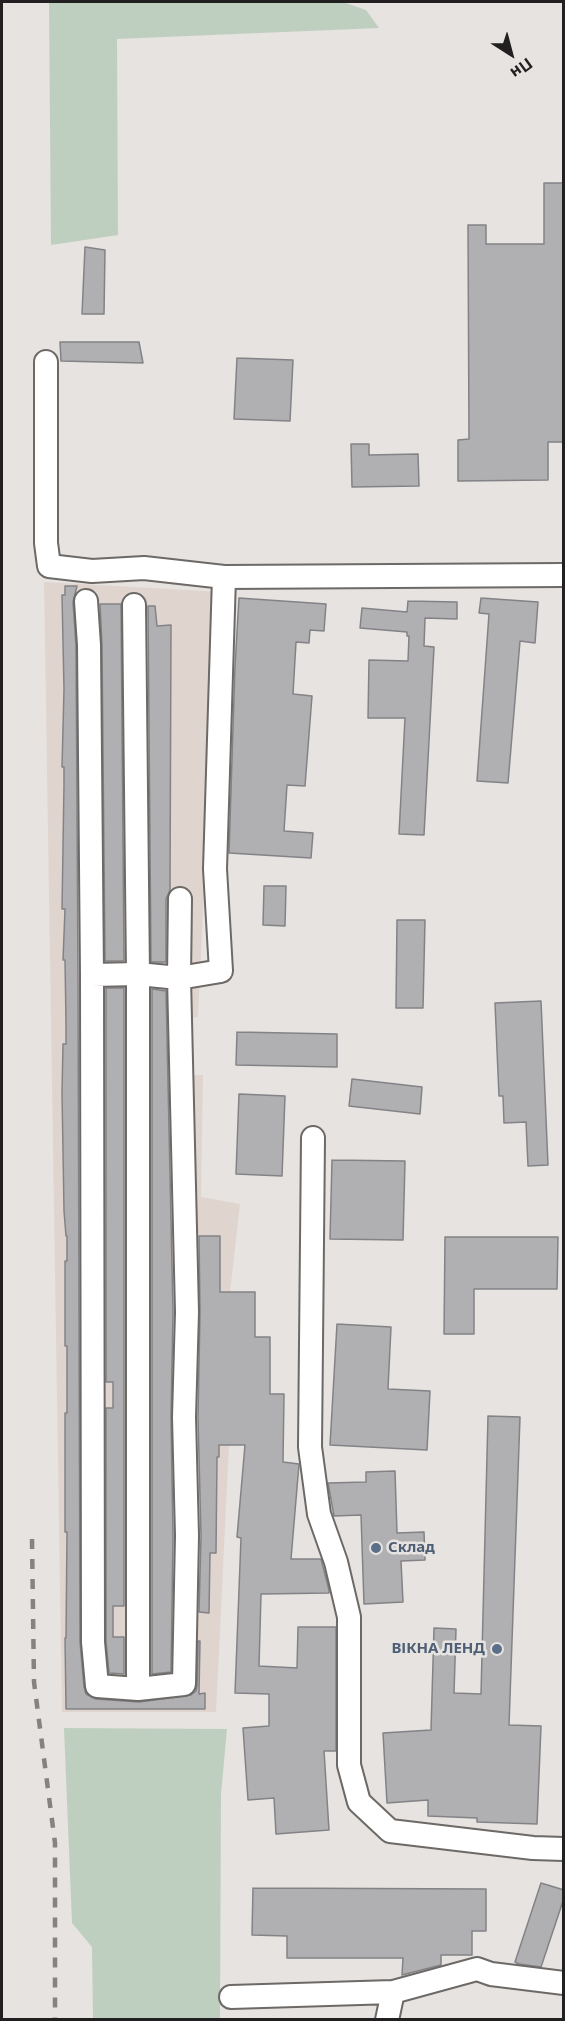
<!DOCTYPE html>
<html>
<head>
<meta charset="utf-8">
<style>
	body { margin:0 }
	#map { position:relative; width:565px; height:2021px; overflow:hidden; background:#e6e3e0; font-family:"Noto Sans",sans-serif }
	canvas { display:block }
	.frame { position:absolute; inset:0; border:3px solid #211f1f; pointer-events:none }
	.north { position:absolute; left:481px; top:24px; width:60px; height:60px; -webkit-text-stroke:4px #e6e3e0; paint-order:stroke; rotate:144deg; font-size:16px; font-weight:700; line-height:24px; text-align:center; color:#211f1f }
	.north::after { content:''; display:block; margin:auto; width:21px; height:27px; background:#211f1f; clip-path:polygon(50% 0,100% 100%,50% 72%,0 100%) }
</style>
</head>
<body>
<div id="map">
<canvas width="565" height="2021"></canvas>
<div class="frame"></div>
<div class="north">Пн</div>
</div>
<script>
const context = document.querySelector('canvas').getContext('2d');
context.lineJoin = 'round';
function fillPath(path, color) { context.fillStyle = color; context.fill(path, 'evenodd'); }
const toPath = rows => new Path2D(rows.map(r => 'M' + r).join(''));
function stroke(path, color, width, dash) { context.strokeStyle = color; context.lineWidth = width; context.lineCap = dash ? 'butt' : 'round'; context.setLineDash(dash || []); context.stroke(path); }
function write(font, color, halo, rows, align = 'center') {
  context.font = font + ' "Noto Sans",sans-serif'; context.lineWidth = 5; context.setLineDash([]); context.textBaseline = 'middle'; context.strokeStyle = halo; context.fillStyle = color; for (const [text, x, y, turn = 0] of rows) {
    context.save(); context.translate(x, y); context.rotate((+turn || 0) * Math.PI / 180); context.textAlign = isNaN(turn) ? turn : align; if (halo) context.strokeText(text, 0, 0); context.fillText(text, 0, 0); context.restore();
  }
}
fillPath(toPath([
	[44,582,223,592,217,621,198,1017,184,1019,187,1075,203,1075,201,1197,240,1204,230,1292,229,1445,216,1712,62,1712]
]), '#e0d5ce');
fillPath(toPath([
	[49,2,343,2,366,10,379,28,117,39,118,235,51,245],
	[64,1728,227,1729,221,1794,220,2019,93,2019,92,1947,72,1923]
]), '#bfcfbf');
const building = toPath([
	[544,183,564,183,564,442,548,442,548,480,458,481,458,440,469,439,468,225,486,225,486,244,544,244,544,183],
	[85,247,105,250,104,314,82,314,85,247],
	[60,342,139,342,143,363,61,361,60,342],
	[237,358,293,360,290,421,234,419,237,358],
	[351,444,369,444,369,455,418,454,419,486,352,487,351,444],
	[65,586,77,586,73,602,76,646,78,975,80,1642,84,1687,86,1694,96,1699,139,1702,191,1695,196,1691,197,1685,198,1641,200,1641,199,1694,205,1693,205,1709,66,1709,65,1638,66,1638,67,1532,65,1532,65,1413,67,1413,67,1346,65,1346,65,1261,67,1261,67,1236,66,1236,64,1211,62,1093,63,1044,66,1044,66,1024,65,960,63,960,65,909,62,909,64,784,64,767,62,767,64,689,62,595,65,595,65,586],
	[239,598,326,604,324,631,310,630,309,643,296,642,293,694,312,696,305,786,287,785,284,831,313,833,311,858,229,853,235,666,239,598],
	[481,598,538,602,535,643,520,641,508,783,477,781,489,614,479,613,481,598],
	[408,601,457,602,457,619,425,618,424,646,434,647,424,835,399,834,405,718,368,718,369,660,408,661,409,636,407,636,407,632,360,628,362,608,407,612,408,601],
	[100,604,121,604,124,961,105,961,102,645,100,604],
	[148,606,155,606,157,626,171,625,170,890,166,899,166,962,151,962,148,606],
	[264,886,286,886,285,926,263,925,264,886],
	[397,920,425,920,423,1008,396,1008,397,920],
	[106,988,124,988,124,1606,113,1606,113,1637,124,1637,124,1674,109,1673,106,1641,106,1408,113,1408,113,1382,106,1382,106,988],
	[152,989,166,991,173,1312,171,1417,173,1536,171,1672,152,1674,152,989],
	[541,1001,548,1165,528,1166,526,1122,504,1123,503,1096,499,1096,495,1003,541,1001],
	[237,1032,337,1034,337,1067,236,1065,237,1032],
	[352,1079,422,1087,420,1114,349,1106,352,1079],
	[239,1094,285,1096,282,1176,236,1174,239,1094],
	[332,1160,405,1161,403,1240,330,1239,332,1160],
	[199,1236,220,1236,220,1292,255,1292,255,1337,270,1337,270,1394,284,1394,283,1462,299,1464,291,1559,321,1559,329,1590,329,1593,261,1594,259,1666,297,1668,298,1627,336,1627,336,1751,324,1751,329,1830,276,1834,274,1798,248,1800,243,1728,269,1726,269,1694,235,1693,241,1538,237,1537,245,1445,219,1445,219,1457,217,1457,216,1553,210,1553,209,1613,199,1612,201,1536,198,1417,200,1312,199,1236],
	[445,1237,558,1237,557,1289,474,1289,474,1334,444,1334,445,1237],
	[337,1324,391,1327,388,1389,430,1391,427,1450,330,1445,337,1324],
	[488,1416,520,1417,509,1725,541,1726,537,1824,477,1822,477,1818,428,1816,428,1800,387,1803,383,1733,431,1730,434,1628,456,1629,454,1693,481,1694,488,1416],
	[395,1471,397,1533,424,1532,425,1560,401,1561,403,1602,364,1604,361,1515,334,1516,328,1483,366,1482,366,1472,395,1471],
	[541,1883,564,1890,564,1898,541,1967,519,1964,515,1962,541,1883],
	[253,1888,486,1889,486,1931,472,1931,472,1955,441,1955,441,1965,402,1975,403,1958,287,1958,287,1936,252,1935,253,1888]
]);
fillPath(building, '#b0b0b3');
stroke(building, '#838387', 1.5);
const minor = toPath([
	[46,362,46,543,49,566,92,571,144,568,224,577,564,575],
	[86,601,89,645,92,975,93,1642,97,1686,138,1689,184,1684,187,1536,184,1417,187,1312,179,978,180,899],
	[134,605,138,974,138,1689],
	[92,975,138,974,179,978,221,971,215,869,224,577],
	[313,1138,310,1447,319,1514,336,1562,349,1617,349,1765,359,1802,390,1831,533,1848,564,1849],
	[231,1997,393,1992,477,1969,491,1974,564,1983],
	[387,2020,393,1992]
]);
stroke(minor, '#6c6966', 26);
stroke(minor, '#fff', 22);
stroke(toPath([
	[32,1539,34,1682,55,1843,55,2020]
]), '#858381', 4.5, [10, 10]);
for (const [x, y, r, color] of [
	[376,1548,6,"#5c6f8a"],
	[497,1649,6,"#5c6f8a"]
]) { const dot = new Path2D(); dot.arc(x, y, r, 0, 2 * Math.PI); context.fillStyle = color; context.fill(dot); stroke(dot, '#e6e3e0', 2); }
write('bold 15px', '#4e5e75', '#e6e3e0', [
	["Склад",388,1548],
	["ВІКНА ЛЕНД",485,1649,"right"]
], 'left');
</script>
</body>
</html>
